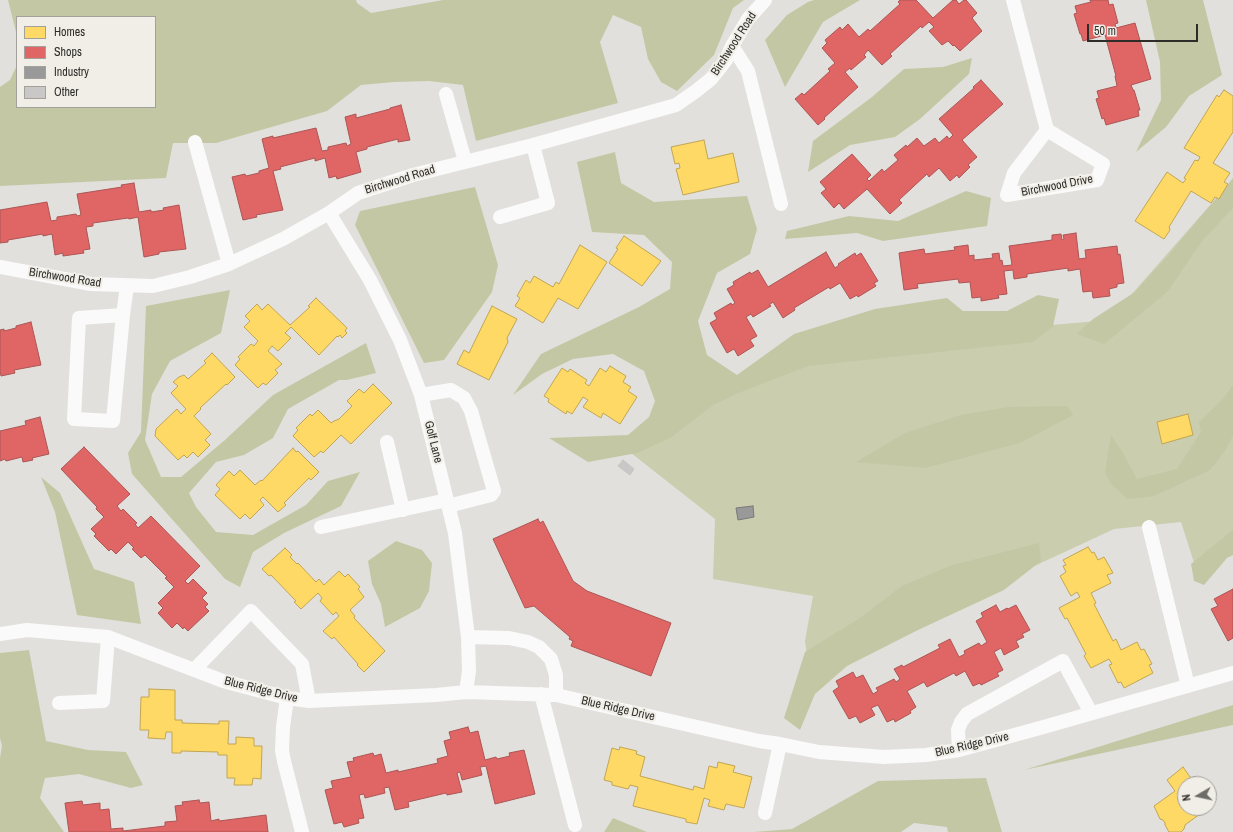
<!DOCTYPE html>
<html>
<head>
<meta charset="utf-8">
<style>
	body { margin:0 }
	#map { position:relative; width:1233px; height:832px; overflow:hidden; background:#e2e0dc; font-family:"Archivo Narrow",sans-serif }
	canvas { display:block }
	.legend { position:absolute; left:16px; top:16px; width:140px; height:92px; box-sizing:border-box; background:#f1eee7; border:1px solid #a3a19b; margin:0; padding:5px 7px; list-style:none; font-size:12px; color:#2e2d2a }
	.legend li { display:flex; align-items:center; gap:8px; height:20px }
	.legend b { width:20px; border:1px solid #a3a19b }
	.north { position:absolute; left:1177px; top:776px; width:40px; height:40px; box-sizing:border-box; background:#f1eee7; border:1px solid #a3a19b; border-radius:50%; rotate:261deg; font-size:11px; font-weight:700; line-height:16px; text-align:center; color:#2e2d2a }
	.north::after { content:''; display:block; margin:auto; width:14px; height:18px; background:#6d6c68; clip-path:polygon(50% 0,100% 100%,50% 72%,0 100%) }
	.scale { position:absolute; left:1087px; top:24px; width:111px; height:18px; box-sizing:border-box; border:2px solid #2e2d2a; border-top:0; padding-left:5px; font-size:12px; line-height:14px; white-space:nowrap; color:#2e2d2a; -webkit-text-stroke:3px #f1eee7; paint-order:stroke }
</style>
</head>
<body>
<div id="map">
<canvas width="1233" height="832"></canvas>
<ul class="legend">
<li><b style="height:11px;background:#ffd966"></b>Homes</li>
<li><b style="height:11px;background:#e06666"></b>Shops</li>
<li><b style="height:11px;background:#999"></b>Industry</li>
<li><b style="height:11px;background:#cac8c7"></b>Other</li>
</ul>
<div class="north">N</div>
<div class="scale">50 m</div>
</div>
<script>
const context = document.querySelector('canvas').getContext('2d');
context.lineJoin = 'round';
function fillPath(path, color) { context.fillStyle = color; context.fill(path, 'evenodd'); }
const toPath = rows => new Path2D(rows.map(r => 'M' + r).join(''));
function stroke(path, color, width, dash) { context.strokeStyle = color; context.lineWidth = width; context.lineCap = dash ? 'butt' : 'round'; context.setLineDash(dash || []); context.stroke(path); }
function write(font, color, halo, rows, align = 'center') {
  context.font = font + ' "Archivo Narrow",sans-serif'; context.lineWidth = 4; context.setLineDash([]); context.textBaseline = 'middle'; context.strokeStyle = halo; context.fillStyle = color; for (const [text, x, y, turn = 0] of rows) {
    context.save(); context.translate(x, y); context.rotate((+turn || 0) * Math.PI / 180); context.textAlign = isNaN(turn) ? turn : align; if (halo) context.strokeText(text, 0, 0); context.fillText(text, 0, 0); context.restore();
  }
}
fillPath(toPath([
	[1233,179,1233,547,1198,575,1181,522,1114,529,809,671,805,641,813,596,713,579,715,519,626,449,812,346,1109,320]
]), '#cacdae');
fillPath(toPath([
	[8,0,356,0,357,3,371,13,443,0,744,0,733,8,714,55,677,91,661,82,648,59,641,27,613,15,600,42,618,103,476,141,463,85,429,81,394,82,361,85,327,111,216,143,173,143,166,178,0,186,0,87,10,80,17,65,17,107,155,107,155,17,17,17,17,36],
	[814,0,860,0,823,22,785,87,765,40,787,15,808,2],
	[1146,0,1203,0,1222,75,1189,96,1166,127,1136,152,1161,100,1160,62],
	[972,58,969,74,920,119,895,137,850,145,808,172,813,141,872,97,904,69,943,67],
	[615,152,621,183,654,202,747,196,757,229,750,254,717,273,698,321,707,355,737,375,794,334,875,309,947,298,963,311,1007,311,1038,295,1059,299,1053,326,1033,342,808,366,736,394,713,405,670,438,637,453,588,462,549,438,628,435,649,417,655,401,644,371,613,354,573,359,542,374,513,395,541,354,639,307,670,289,672,262,644,235,592,232,577,162],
	[1233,178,1233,208,1202,241,1168,291,1104,344,1077,334,1093,319,1135,292,1169,255],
	[475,187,498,265,492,292,444,360,424,363,355,225,360,211],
	[966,191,991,198,987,226,883,241,857,233,785,239,787,231,849,216,898,221],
	[230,290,221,333,170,361,152,394,145,440,161,477,181,477,225,440,273,395,366,343,376,373,347,380,339,380,288,409,273,438,244,455,216,462,189,493,196,507,216,532,253,535,306,505,328,481,360,472,341,506,284,533,253,552,240,587,225,579,132,474,128,453,141,432,146,306],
	[1233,385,1233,436,1224,452,1210,470,1154,496,1128,499,1111,484,1105,472,1111,435,1123,453,1137,479,1177,469,1201,432,1199,422,1223,399],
	[1067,406,1073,415,1020,443,925,468,856,462,905,433,961,415,1009,407],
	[41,477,60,493,94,569,134,582,141,624,77,615,55,512],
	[1233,530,1233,555,1227,558,1204,585,1194,581,1191,564],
	[396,541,422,550,432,563,429,591,420,608,385,627,381,604,372,584,368,561],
	[1039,543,1041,561,1004,590,918,630,847,666,815,694,800,730,784,718,805,652,860,618,902,586,949,566],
	[29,650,46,741,88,750,126,752,143,785,131,788,79,774,45,778,40,798,64,832,0,832,0,758,2,746,0,738,0,653],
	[1233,705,1233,725,1024,770],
	[986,778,1002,832,948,832,947,827,914,823,901,832,754,832,792,829,878,781],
	[613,818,647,832,604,832]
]), '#c4c7a4');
const homes = toPath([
	[1224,90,1233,96,1233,132,1213,163,1230,173,1224,182,1228,184,1219,199,1215,197,1211,203,1191,191,1169,227,1170,230,1164,239,1135,221,1167,172,1183,183,1186,179,1184,178,1195,160,1198,161,1200,157,1184,148,1217,95,1219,97,1224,90],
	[704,140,708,159,733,153,739,182,683,195,676,169,680,168,679,163,675,164,671,147,704,140],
	[624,236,661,261,642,286,609,263,618,249,616,248,624,236],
	[580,245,607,262,578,309,558,298,543,323,515,306,520,298,517,296,526,280,530,283,534,276,553,287,556,282,559,284,580,245],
	[316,298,347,328,345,331,347,333,342,338,340,335,338,337,337,336,319,355,291,327,285,333,291,338,278,351,272,346,268,351,282,364,275,370,278,373,266,385,263,383,258,388,235,365,240,359,238,357,251,344,254,346,258,341,244,327,250,321,245,316,257,304,262,310,268,304,290,325,310,307,308,306,316,298],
	[492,306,517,319,507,338,508,342,489,380,457,364,464,350,469,353,492,306],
	[212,353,235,377,227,385,226,384,200,408,201,409,194,416,211,434,205,440,210,445,198,457,193,452,187,458,184,455,178,460,155,436,156,429,177,409,181,414,186,409,171,393,178,386,173,382,179,377,184,375,188,379,206,363,204,361,212,353],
	[610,366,626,376,623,382,631,387,628,391,637,397,620,424,603,413,601,418,583,407,588,400,583,397,572,414,567,411,566,414,548,402,549,399,544,396,562,368,568,372,570,369,587,380,585,383,589,386,600,368,606,372,610,366],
	[373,384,392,403,351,444,341,435,323,453,321,451,314,457,293,436,298,430,296,428,310,414,312,416,318,410,331,423,334,421,339,419,352,406,347,401,359,389,364,393,373,384],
	[1188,414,1193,435,1162,444,1157,422,1188,414],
	[293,448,296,452,298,451,319,472,311,480,309,478,284,503,286,505,278,512,263,497,260,500,264,505,250,519,245,514,240,519,215,495,220,489,216,485,229,471,234,476,240,470,255,485,261,480,262,481,293,448],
	[1088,547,1092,553,1094,552,1098,560,1104,557,1113,573,1107,575,1111,583,1091,593,1096,603,1094,604,1113,641,1116,639,1121,650,1137,642,1141,650,1144,649,1152,664,1149,665,1153,673,1124,688,1121,682,1118,683,1109,665,1112,664,1109,659,1091,668,1084,656,1086,654,1067,618,1065,619,1059,608,1080,597,1077,592,1071,596,1060,576,1066,572,1063,566,1066,565,1063,560,1088,547],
	[285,548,292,555,290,557,297,564,298,563,316,582,319,579,324,585,339,571,345,577,348,574,360,587,358,589,364,597,350,610,355,616,354,618,385,651,364,672,357,665,358,664,334,637,332,639,323,631,339,616,336,612,333,615,320,601,322,598,318,593,301,609,294,602,296,601,271,575,269,576,262,569,285,548],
	[149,689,175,690,175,720,182,720,182,723,219,724,219,721,229,721,228,744,236,744,236,737,254,738,254,746,262,746,261,779,253,778,252,785,234,785,235,778,227,778,227,755,218,755,218,752,181,751,181,753,172,753,172,732,166,732,165,739,148,738,149,730,140,730,141,697,149,697,149,689],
	[620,747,637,751,636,754,645,757,640,776,693,790,694,786,704,789,709,766,717,768,718,762,735,766,733,772,752,777,744,808,726,804,724,810,708,806,710,800,704,798,697,824,686,822,686,819,633,806,638,787,630,785,628,789,612,785,612,782,604,780,612,748,619,750,620,747],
	[1183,767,1195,784,1185,784,1185,808,1208,808,1185,825,1184,829,1181,832,1169,832,1165,825,1165,823,1163,820,1160,819,1154,806,1175,791,1167,780,1183,767]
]);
fillPath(homes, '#ffd966');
stroke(homes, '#c0a554', 1);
const shops = toPath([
	[900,0,916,0,933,18,953,0,956,0,959,4,964,0,966,0,977,13,972,18,982,31,960,51,954,45,953,46,948,41,942,45,929,31,934,27,929,22,922,28,921,26,890,54,892,56,882,65,868,50,864,55,866,57,851,70,850,68,845,72,858,87,824,118,825,119,818,125,795,99,802,93,804,95,830,71,828,69,835,63,822,48,827,43,825,40,840,27,842,30,848,24,859,37,868,29,870,31,900,4,898,2,900,0],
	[1090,0,1108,0,1109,5,1113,4,1118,23,1115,24,1116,28,1135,23,1151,79,1131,85,1133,90,1134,90,1140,110,1138,110,1139,116,1106,125,1104,118,1102,119,1096,99,1099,98,1097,91,1117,86,1115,76,1116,76,1105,35,1083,41,1081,34,1080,34,1074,14,1077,13,1075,6,1091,2,1090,0],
	[981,80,1003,104,962,140,977,157,968,165,970,167,959,178,957,175,950,181,939,168,929,177,927,174,899,200,902,203,890,214,867,189,844,209,839,203,834,208,821,193,826,189,820,182,852,154,871,175,867,179,869,181,882,169,884,172,898,160,894,155,906,145,907,147,917,138,924,146,935,138,939,143,947,136,949,139,953,135,939,119,974,88,973,87,981,80],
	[401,105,410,140,398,142,398,139,367,147,367,149,356,152,361,172,337,179,336,176,329,178,325,158,315,161,315,158,280,167,281,169,273,171,283,210,256,215,257,217,243,220,232,177,245,174,246,176,259,173,259,171,269,168,262,139,273,136,273,138,316,128,322,151,328,150,328,147,346,143,347,146,351,144,345,117,356,114,356,118,390,109,390,108,401,105],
	[134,183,139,212,151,210,151,212,164,210,163,208,179,205,186,249,159,252,159,254,144,257,138,217,129,219,128,218,93,223,93,226,86,227,90,249,83,250,84,253,63,256,63,253,55,255,52,234,43,236,43,234,8,240,8,242,0,243,0,210,47,202,51,221,57,220,57,217,76,214,77,216,81,215,77,194,122,187,121,185,134,183],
	[1076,233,1079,259,1086,258,1085,250,1117,246,1118,255,1120,254,1124,283,1117,284,1117,287,1109,289,1110,296,1093,298,1092,291,1083,292,1080,269,1068,271,1068,268,1027,274,1027,277,1014,279,1013,270,1004,271,1007,294,998,295,999,298,981,301,981,297,972,298,970,282,959,283,958,279,917,284,918,288,904,290,899,253,924,249,925,254,955,250,954,247,968,245,969,256,974,255,974,260,993,258,992,254,999,253,1000,261,1002,260,1003,266,1012,265,1009,246,1052,240,1052,235,1061,234,1062,240,1064,239,1063,235,1076,233],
	[826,252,835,268,839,265,838,264,855,253,856,256,861,253,878,281,874,283,876,286,858,297,857,295,850,299,840,283,830,289,829,287,794,308,795,310,783,318,773,302,769,305,771,306,753,317,751,314,746,317,757,336,750,340,754,346,738,356,734,349,727,353,710,323,717,319,714,313,731,303,732,305,735,303,727,289,734,285,733,282,750,272,751,274,758,270,768,287,826,252],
	[31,322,41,365,14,370,15,373,1,376,0,371,0,330,4,329,4,331,16,328,16,326,31,322],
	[40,417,49,454,32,458,33,460,23,462,22,457,6,461,5,459,0,461,0,431,26,425,25,421,40,417],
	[84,447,130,494,117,506,121,511,123,509,137,523,135,524,138,528,151,516,200,566,185,581,188,584,193,579,207,593,202,598,208,604,205,607,209,611,188,631,184,627,183,629,177,623,172,628,158,613,163,608,158,603,174,587,165,578,167,577,145,555,141,558,132,549,134,548,128,542,116,554,111,549,109,551,94,536,96,534,91,529,104,517,96,509,97,507,61,469,84,447],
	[538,519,540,523,543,521,573,581,587,591,671,623,651,676,571,646,573,641,569,639,570,637,534,606,525,608,493,539,538,519],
	[1233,589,1233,638,1228,641,1211,609,1218,606,1214,599,1233,589],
	[996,605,1000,612,1007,608,1008,609,1016,605,1030,630,1022,634,1024,637,1016,641,1019,647,1004,655,1001,648,994,652,1003,670,997,673,999,676,981,685,980,683,973,686,965,671,956,676,954,673,927,687,924,682,907,691,916,707,910,711,911,713,895,722,894,719,887,722,878,705,871,708,875,715,860,723,856,716,849,719,833,691,839,687,836,681,853,672,856,678,863,675,873,694,878,691,876,688,894,679,896,682,900,679,894,669,902,665,903,667,940,648,938,645,950,639,959,657,965,654,964,651,979,643,981,646,987,642,976,621,983,617,981,613,996,605],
	[468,727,470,733,478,731,485,760,496,757,497,759,510,756,509,753,524,750,535,794,495,804,486,766,480,767,482,775,462,780,460,772,457,773,462,792,447,795,446,793,408,802,409,807,395,810,389,787,384,788,385,793,365,798,364,794,359,795,364,818,358,819,359,823,344,827,342,822,334,824,325,790,333,788,331,781,351,777,347,762,354,761,353,758,373,753,374,756,381,754,386,773,398,770,398,772,438,763,437,759,448,756,444,741,451,739,449,732,468,727],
	[199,800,200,803,209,802,211,821,219,819,219,821,266,815,268,832,69,832,65,803,82,801,83,805,100,803,100,810,109,809,111,829,123,828,123,831,165,826,165,822,177,821,175,806,183,805,182,802,199,800]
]);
fillPath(shops, '#e06666');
stroke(shops, '#ab5554', 1);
const industry = toPath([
	[753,506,754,517,738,520,736,508,753,506]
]);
fillPath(industry, '#999');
stroke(industry, '#797978', 1);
const building = toPath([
	[623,460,634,469,630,475,618,466,623,460]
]);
fillPath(building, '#cac8c7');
stroke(building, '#c6c4c4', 1);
stroke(toPath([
	[1013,0,1047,130,1014,173,1007,195,1097,180,1103,164,1047,130],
	[732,46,748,71,781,204],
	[446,94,465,161],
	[195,142,229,264],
	[329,213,370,280,400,340,421,395,455,533,468,637,469,671,466,692],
	[500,217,548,203,533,145],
	[0,267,91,284,153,286,190,277,229,264,283,239,329,213,358,193,413,175,533,145,676,105,696,91,711,79,726,60,732,46,748,19,765,0],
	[123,315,113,421,74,419,79,318,123,315],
	[123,315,127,286],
	[421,395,451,390,464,398,471,411,494,491,491,495,448,506],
	[387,442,403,510],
	[321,527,447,500],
	[1149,527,1188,686],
	[0,634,27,630,108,637,223,681,287,698,309,701,436,695,466,692,556,695,759,741,780,744,819,752,884,757,926,755,959,750,1040,728,1233,673],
	[468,637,509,638,528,642,539,647,551,659,556,675,556,695],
	[194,670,251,611,302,664,309,701],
	[541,694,575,825],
	[287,698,283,727,282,751,284,761,302,832],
	[59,703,103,701,108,637],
	[959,750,958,730,961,722,967,714,1063,661,1091,713],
	[765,813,780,744]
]), '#fbfafa', 14);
write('12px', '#2e2d2a', '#f1eee7', [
	["Birchwood Road",734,44,-57],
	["Birchwood Road",400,180,-17],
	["Birchwood Drive",1057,186,-11],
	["Birchwood Road",65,278,9],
	["Golf Lane",433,442,76],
	["Blue Ridge Drive",261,690,14],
	["Blue Ridge Drive",618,709,13],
	["Blue Ridge Drive",972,745,-13]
]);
</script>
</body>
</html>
